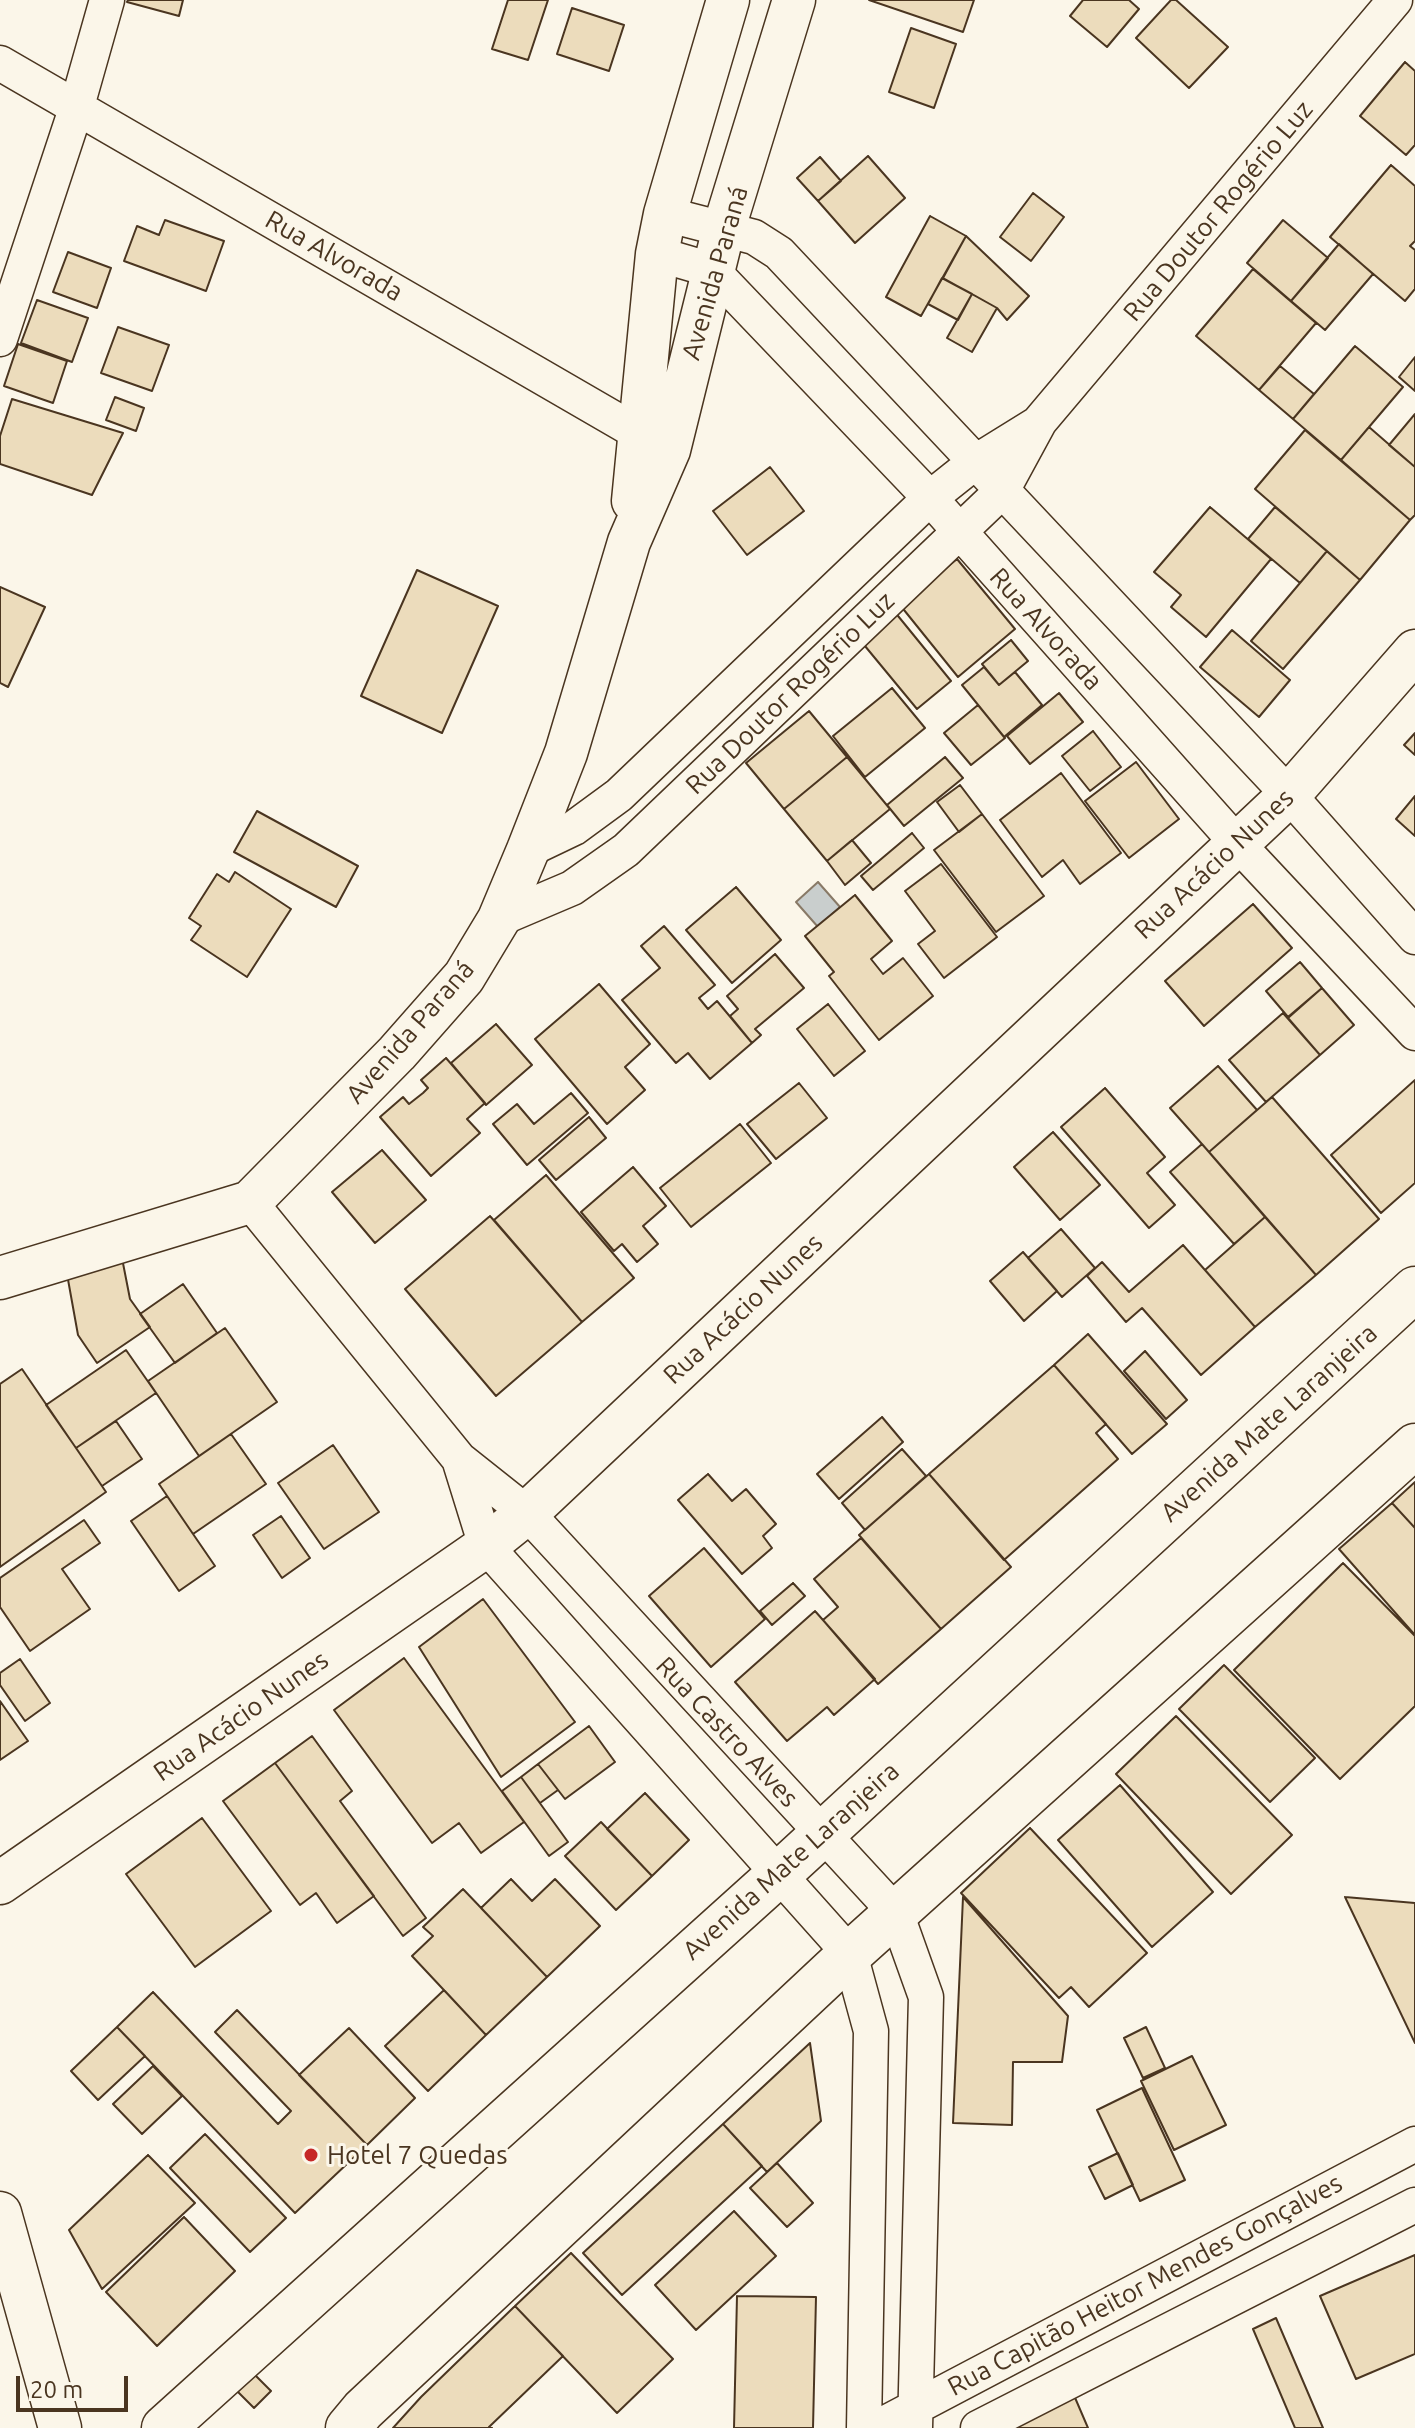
<!DOCTYPE html>
<html>
<head>
<meta charset="utf-8">
<style>
	body { margin:0 }
	#map { position:relative; width:1415px; height:2428px; overflow:hidden; background:#fbf6e9; font-family:Ubuntu,sans-serif }
	canvas { display:block }
	.scale { position:absolute; left:16px; top:2376px; width:112px; height:36px; box-sizing:border-box; border:4px solid #4a3520; border-top:0; padding-left:10px; font-size:24px; line-height:28px; white-space:nowrap; color:#4a3520; -webkit-text-stroke:6px #fbf6e9; paint-order:stroke }
</style>
</head>
<body>
<div id="map">
<canvas width="1415" height="2428"></canvas>
<div class="scale">20 m</div>
</div>
<script>
const context = document.querySelector('canvas').getContext('2d');
context.lineJoin = 'round';
function fillPath(path, color) { context.fillStyle = color; context.fill(path, 'evenodd'); }
const toPath = rows => new Path2D(rows.map(r => 'M' + r).join(''));
function stroke(path, color, width, dash) { context.strokeStyle = color; context.lineWidth = width; context.lineCap = dash ? 'butt' : 'round'; context.setLineDash(dash || []); context.stroke(path); }
function write(font, color, halo, rows, align = 'center') {
  context.font = font + ' Ubuntu,sans-serif'; context.lineWidth = 6; context.setLineDash([]); context.textBaseline = 'middle'; context.strokeStyle = halo; context.fillStyle = color; for (const [text, x, y, turn = 0] of rows) {
    context.save(); context.translate(x, y); context.rotate((+turn || 0) * Math.PI / 180); context.textAlign = isNaN(turn) ? turn : align; if (halo) context.strokeText(text, 0, 0); context.fillText(text, 0, 0); context.restore();
  }
}
const water = toPath([
	[818,882,840,907,818,927,796,902,818,882]
]);
fillPath(water, '#c9cecd');
stroke(water, '#887966', 2);
const building = toPath([
	[128,0,183,0,179,16,127,2,128,0],
	[508,0,548,0,528,60,492,49,508,0],
	[869,0,974,0,963,32,869,0],
	[1083,0,1129,0,1139,9,1107,47,1070,16,1083,0],
	[1171,0,1176,0,1228,47,1189,88,1136,38,1171,0],
	[572,8,624,25,609,71,557,54,572,8],
	[911,28,956,44,934,108,889,92,911,28],
	[1405,62,1415,71,1415,145,1406,155,1360,116,1405,62],
	[868,156,905,198,855,243,818,201,868,156],
	[820,157,841,181,818,201,797,178,820,157],
	[1391,165,1415,186,1415,241,1410,246,1415,250,1415,289,1405,301,1330,237,1391,165],
	[1033,193,1064,217,1031,261,1000,237,1033,193],
	[930,216,966,236,921,316,886,297,930,216],
	[165,220,224,241,206,291,124,261,137,226,159,235,165,220],
	[1283,220,1328,258,1291,301,1247,263,1283,220],
	[966,236,1029,296,1007,320,997,308,943,278,966,236],
	[1339,244,1373,274,1325,330,1291,301,1339,244],
	[68,252,111,268,97,308,53,292,68,252],
	[1253,269,1316,323,1259,390,1196,336,1253,269],
	[942,278,972,294,958,320,928,304,942,278],
	[972,294,997,308,972,352,947,338,972,294],
	[37,300,88,318,72,362,21,343,37,300],
	[118,327,169,345,152,391,101,373,118,327],
	[18,344,67,361,53,403,4,386,18,344],
	[1355,346,1403,387,1341,460,1293,419,1355,346],
	[1415,357,1415,391,1399,377,1415,357],
	[1280,366,1314,394,1293,419,1259,390,1280,366],
	[115,397,144,408,136,431,106,420,115,397],
	[12,399,123,433,92,495,0,464,0,436,12,399],
	[1415,414,1415,467,1389,445,1415,414],
	[1369,427,1415,467,1415,515,1410,520,1341,460,1369,427],
	[1305,430,1410,520,1360,580,1255,489,1305,430],
	[770,467,804,511,747,555,713,511,770,467],
	[1210,507,1271,559,1206,637,1171,607,1181,595,1154,572,1210,507],
	[1275,507,1327,551,1300,583,1248,539,1275,507],
	[1327,551,1360,580,1283,669,1251,641,1327,551],
	[957,559,1015,629,958,677,900,605,957,559],
	[417,570,498,606,442,733,361,696,417,570],
	[0,587,45,607,8,687,0,683,0,587],
	[894,611,951,681,917,709,860,640,894,611],
	[1232,630,1290,680,1259,717,1200,667,1232,630],
	[1011,640,1028,661,999,685,982,664,1011,640],
	[984,667,999,685,1015,672,1042,705,1004,737,962,685,984,667],
	[892,688,925,728,865,777,833,736,892,688],
	[1059,693,1083,722,1030,764,1007,736,1059,693],
	[978,705,1005,738,971,765,944,733,978,705],
	[809,711,847,757,784,809,746,763,809,711],
	[1093,731,1121,767,1090,791,1062,756,1093,731],
	[1415,733,1415,755,1404,745,1415,733],
	[847,757,890,809,827,861,784,809,847,757],
	[945,757,963,778,904,826,887,805,945,757],
	[1136,762,1179,819,1129,858,1085,801,1136,762],
	[1061,773,1121,853,1080,884,1063,860,1042,877,1000,820,1061,773],
	[960,785,982,814,959,832,937,802,960,785],
	[1415,796,1415,836,1396,819,1415,796],
	[257,811,358,866,336,907,234,852,257,811],
	[982,814,1044,896,996,932,934,850,982,814],
	[912,833,924,848,873,890,861,876,912,833],
	[852,840,871,863,845,885,827,861,852,840],
	[941,864,997,937,944,978,918,944,935,931,905,891,941,864],
	[235,872,291,909,247,977,191,940,201,926,189,918,217,874,229,882,235,872],
	[736,887,781,940,732,983,686,930,736,887],
	[855,895,892,941,871,959,883,974,903,958,933,996,879,1040,829,976,834,972,805,936,855,895],
	[1253,904,1292,948,1204,1026,1165,981,1253,904],
	[664,926,715,985,699,998,708,1009,717,1001,752,1043,710,1079,688,1053,676,1063,622,1000,660,968,641,946,664,926],
	[775,954,804,988,755,1029,761,1035,752,1043,730,1016,738,1009,727,996,775,954],
	[1300,962,1322,988,1288,1017,1266,991,1300,962],
	[599,984,650,1044,625,1067,645,1090,607,1124,535,1039,599,984],
	[1322,988,1354,1025,1320,1055,1288,1018,1322,988],
	[828,1004,865,1051,834,1076,797,1029,828,1004],
	[1283,1013,1320,1055,1266,1102,1229,1060,1283,1013],
	[496,1024,532,1065,486,1105,451,1063,496,1024],
	[446,1058,485,1103,467,1119,480,1133,431,1176,380,1117,403,1097,409,1104,423,1093,428,1088,421,1080,446,1058],
	[1218,1066,1257,1110,1209,1152,1170,1108,1218,1066],
	[1415,1080,1415,1183,1381,1213,1331,1155,1415,1080],
	[799,1083,827,1118,776,1159,747,1124,799,1083],
	[1105,1088,1165,1157,1147,1173,1175,1205,1149,1228,1061,1127,1105,1088],
	[571,1093,588,1113,527,1165,493,1124,517,1104,534,1124,571,1093],
	[1272,1097,1379,1219,1316,1275,1209,1152,1272,1097],
	[589,1117,606,1138,556,1180,539,1160,589,1117],
	[740,1124,771,1163,691,1227,660,1188,740,1124],
	[1053,1132,1100,1185,1060,1220,1014,1167,1053,1132],
	[1202,1144,1265,1217,1234,1244,1170,1172,1202,1144],
	[382,1150,426,1200,375,1243,332,1192,382,1150],
	[633,1167,666,1206,643,1226,658,1244,637,1262,622,1244,614,1251,581,1212,633,1167],
	[546,1175,634,1278,582,1322,494,1220,546,1175],
	[490,1216,582,1322,496,1396,405,1289,490,1216],
	[1265,1217,1316,1275,1255,1327,1205,1270,1265,1217],
	[1061,1229,1095,1268,1062,1297,1028,1258,1061,1229],
	[1183,1245,1255,1327,1201,1375,1142,1308,1126,1322,1087,1276,1102,1262,1129,1292,1183,1245],
	[1023,1252,1057,1291,1024,1321,990,1281,1023,1252],
	[121,1253,130,1299,150,1327,97,1363,78,1335,67,1274,121,1253],
	[183,1284,217,1333,175,1363,140,1314,183,1284],
	[225,1328,277,1402,199,1456,148,1381,225,1328],
	[1088,1334,1167,1424,1132,1454,1054,1365,1088,1334],
	[126,1350,156,1393,76,1448,46,1405,126,1350],
	[1145,1351,1187,1400,1166,1419,1124,1371,1145,1351],
	[1054,1365,1106,1424,1096,1433,1118,1459,1004,1560,929,1474,1054,1365],
	[22,1369,106,1492,0,1567,0,1384,22,1369],
	[882,1417,903,1442,839,1499,817,1474,882,1417],
	[116,1421,142,1459,102,1486,76,1448,116,1421],
	[231,1434,266,1484,193,1534,159,1484,231,1434],
	[333,1445,379,1512,324,1549,278,1483,333,1445],
	[902,1449,926,1476,865,1530,842,1503,902,1449],
	[708,1474,732,1501,746,1489,776,1524,763,1536,772,1548,742,1574,678,1500,708,1474],
	[929,1474,1011,1567,941,1629,859,1535,929,1474],
	[1415,1482,1415,1528,1392,1503,1415,1482],
	[167,1496,215,1566,179,1591,131,1521,167,1496],
	[1392,1503,1415,1528,1415,1635,1339,1549,1392,1503],
	[281,1516,310,1558,282,1578,253,1535,281,1516],
	[84,1520,100,1543,62,1569,90,1609,30,1651,0,1607,0,1578,84,1520],
	[861,1538,941,1629,878,1684,823,1620,838,1607,814,1579,861,1538],
	[704,1548,765,1619,711,1667,649,1596,704,1548],
	[1343,1563,1415,1636,1415,1706,1340,1779,1234,1670,1343,1563],
	[793,1583,805,1596,772,1625,760,1611,793,1583],
	[483,1599,575,1722,501,1777,419,1647,483,1599],
	[815,1611,875,1679,834,1715,827,1707,787,1741,735,1682,815,1611],
	[404,1658,524,1822,481,1853,459,1823,432,1843,334,1710,404,1658],
	[20,1659,50,1703,25,1721,0,1685,0,1673,20,1659],
	[1224,1665,1315,1758,1270,1802,1179,1709,1224,1665],
	[0,1701,28,1741,0,1760,0,1701],
	[1176,1716,1292,1835,1231,1894,1116,1774,1176,1716],
	[589,1726,615,1762,565,1799,538,1764,589,1726],
	[312,1736,352,1791,340,1801,426,1918,403,1936,275,1763,312,1736],
	[275,1763,374,1896,337,1923,316,1893,300,1905,223,1801,275,1763],
	[538,1764,558,1790,540,1803,521,1777,538,1764],
	[521,1777,568,1842,549,1856,502,1791,521,1777],
	[1120,1785,1213,1892,1152,1947,1058,1840,1120,1785],
	[645,1793,689,1840,652,1876,607,1829,645,1793],
	[202,1818,271,1911,195,1967,126,1874,202,1818],
	[601,1822,652,1876,616,1910,565,1856,601,1822],
	[1030,1828,1147,1953,1089,2007,1071,1987,1059,1998,961,1893,1030,1828],
	[511,1879,532,1901,555,1879,600,1926,547,1977,481,1908,511,1879],
	[463,1889,547,1977,486,2035,412,1956,433,1936,423,1927,463,1889],
	[963,1897,1068,2016,1062,2062,1013,2062,1012,2125,953,2123,963,1897],
	[1345,1897,1415,1903,1415,2043,1345,1897],
	[444,1990,486,2035,428,2091,385,2046,444,1990],
	[153,1992,278,2124,291,2111,215,2032,237,2010,367,2145,295,2213,117,2027,153,1992],
	[117,2027,145,2056,98,2100,71,2071,117,2027],
	[1146,2027,1165,2068,1143,2078,1124,2038,1146,2027],
	[349,2028,415,2098,367,2145,299,2075,349,2028],
	[810,2043,821,2121,767,2172,723,2124,810,2043],
	[1192,2056,1226,2125,1174,2150,1141,2081,1192,2056],
	[153,2066,182,2096,142,2134,113,2104,153,2066],
	[1142,2088,1185,2180,1140,2201,1097,2110,1142,2088],
	[723,2124,762,2166,622,2295,583,2253,723,2124],
	[205,2134,286,2218,250,2252,170,2168,205,2134],
	[1118,2153,1133,2185,1105,2199,1089,2167,1118,2153],
	[148,2155,195,2203,102,2289,69,2230,148,2155],
	[777,2163,813,2203,787,2227,750,2188,777,2163],
	[734,2211,776,2256,696,2330,655,2285,734,2211],
	[184,2217,235,2271,157,2346,106,2292,184,2217],
	[571,2253,673,2359,617,2413,515,2306,571,2253],
	[1415,2255,1415,2354,1356,2379,1320,2296,1415,2255],
	[737,2296,816,2297,813,2428,734,2428,737,2296],
	[515,2306,563,2356,489,2427,492,2428,393,2428,421,2397,515,2306],
	[1276,2318,1323,2428,1295,2428,1253,2329,1276,2318],
	[253,2373,271,2391,254,2408,235,2389,253,2373],
	[1070,2386,1088,2428,985,2428,1070,2386]
]);
fillPath(building, '#ecdcbc');
stroke(building, '#4a3520', 2);
const minor = toPath([
	[0,63,661,446],
	[665,214,754,237,779,253,1289,795,1415,937],
	[657,254,712,270,930,498,1236,842,1415,1033],
	[0,339,77,106,107,0],
	[528,850,574,828,619,795,930,498,974,463,1037,424],
	[499,919,572,888,626,850,1002,491,1040,421,1395,0],
	[250,1202,459,1459,527,1513,896,1913,926,1997,915,2428],
	[459,1459,486,1546,850,1954,871,2031,864,2428],
	[876,2428,1415,2144],
	[978,2428,1415,2205]
]);
const tertiary = toPath([
	[633,501,657,254,665,214,728,0],
	[0,1278,250,1202,397,1053,464,977,499,919,528,850,566,753,629,542,669,450,724,228,794,0],
	[0,1883,486,1546,527,1513,1289,795,1415,651],
	[0,2213,60,2428]
]);
const secondary = toPath([
	[164,2428,779,1874,1415,1289],
	[348,2428,363,2410,850,1954,1415,1446]
]);
stroke(minor, '#4a3520', 37);
stroke(tertiary, '#4a3520', 45);
stroke(secondary, '#4a3520', 47);
stroke(minor, '#fbf6e9', 34);
stroke(tertiary, '#fbf6e9', 42);
stroke(secondary, '#fbf6e9', 44);
for (const [x, y, r, color] of [
	[311,2155,8,"#c62828"]
]) { const dot = new Path2D(); dot.arc(x, y, r, 0, 2 * Math.PI); context.fillStyle = color; context.fill(dot); stroke(dot, '#fbf6e9', 3); }
write('26px', '#4a3520', '#fbf6e9', [
	["Rua Doutor Rogério Luz",1218,211,-50],
	["Rua Alvorada",334,256,30],
	["Avenida Paraná",715,273,-74],
	["Rua Alvorada",1046,629,48],
	["Rua Doutor Rogério Luz",790,693,-44],
	["Rua Acácio Nunes",1214,864,-43],
	["Avenida Paraná",410,1032,-49],
	["Rua Acácio Nunes",743,1309,-43],
	["Avenida Mate Laranjeira",1269,1423,-42],
	["Rua Acácio Nunes",241,1716,-35],
	["Rua Castro Alves",727,1732,47],
	["Avenida Mate Laranjeira",791,1861,-42],
	["Rua Capitão Heitor Mendes Gonçalves",1145,2285,-28]
]);
write('26px', '#4a3520', '#fbf6e9', [
	["Hotel 7 Quedas",327,2155]
], 'left');
</script>
</body>
</html>
